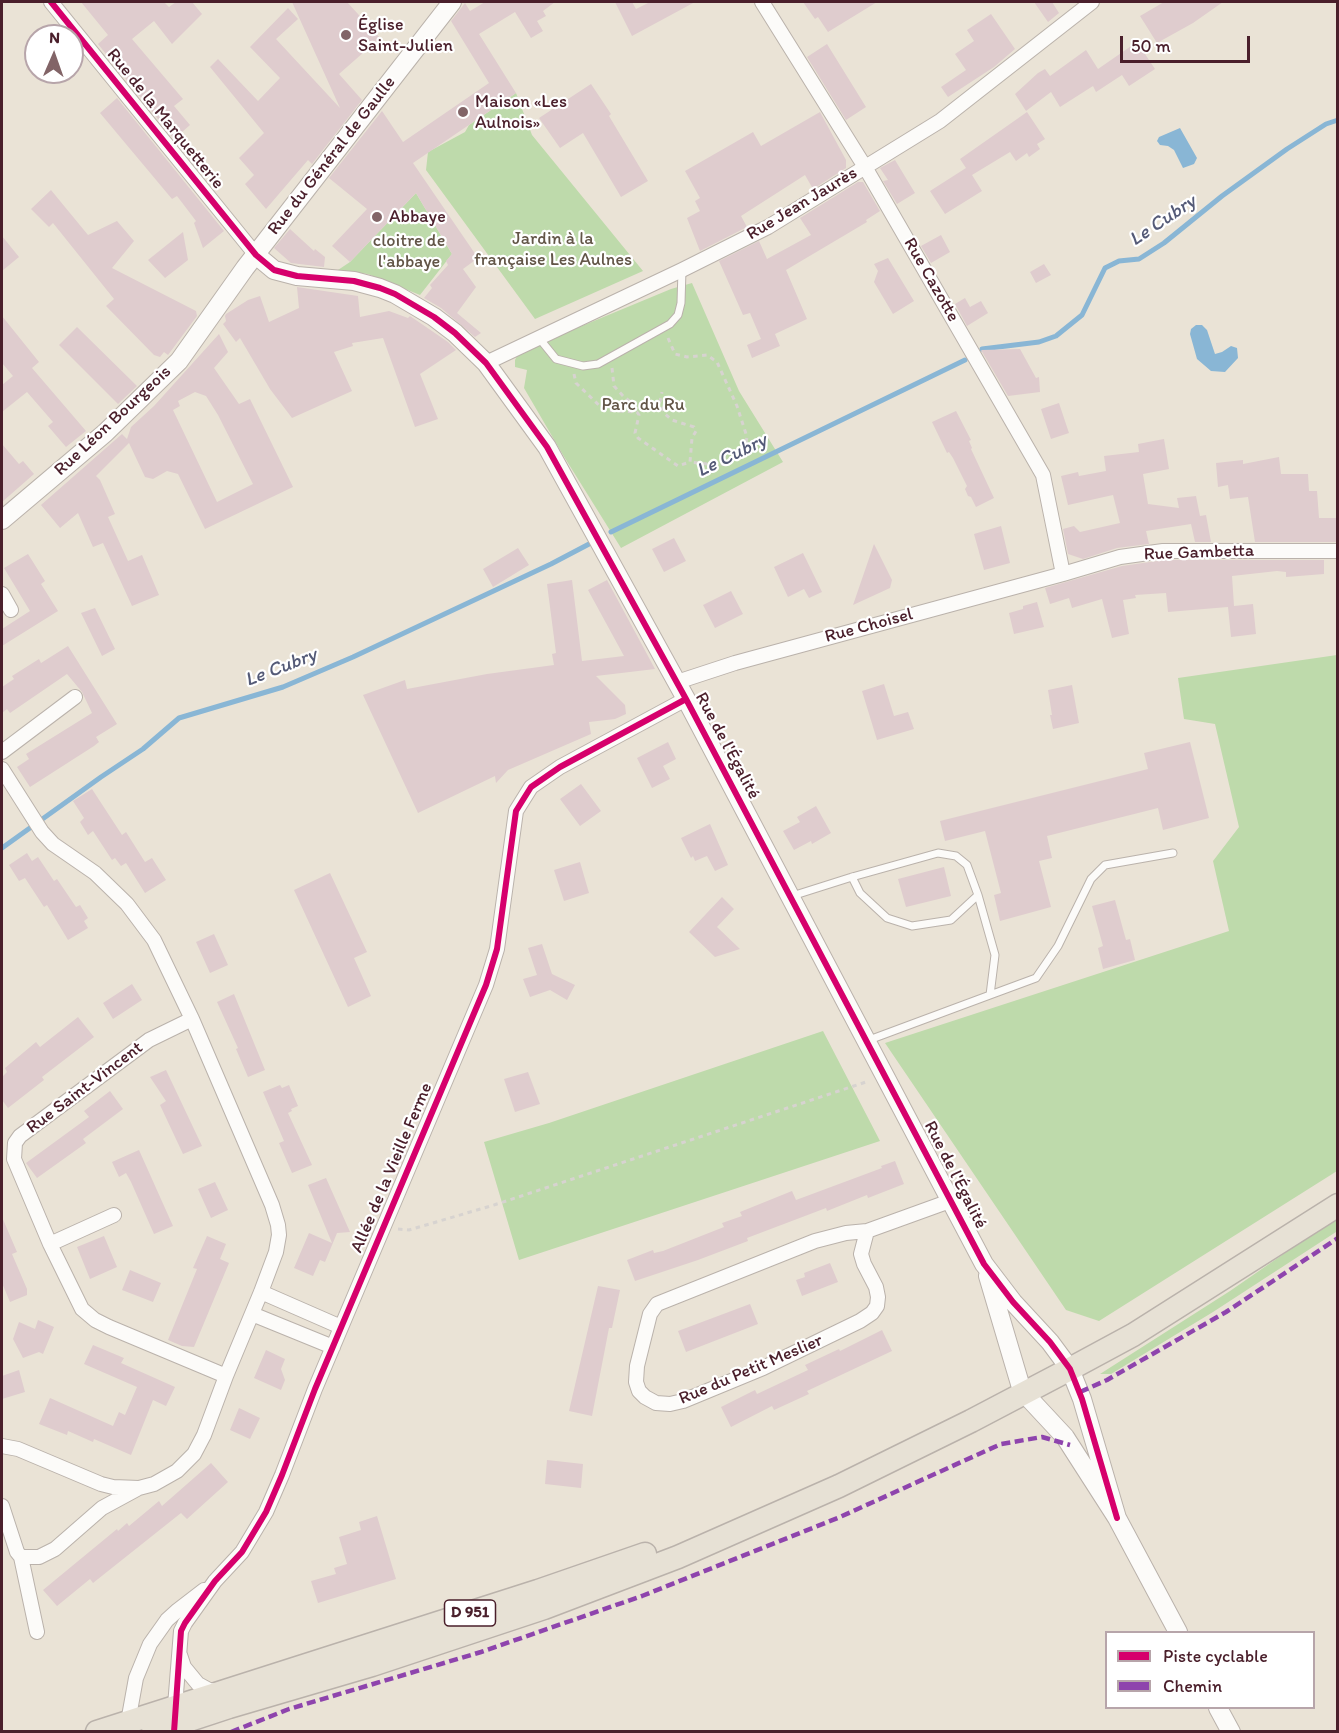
<!DOCTYPE html>
<html>
<head>
<meta charset="utf-8">
<style>
	body { margin:0 }
	#map { position:relative; width:1339px; height:1733px; overflow:hidden; background:#eae3d6; font-family:Itim,sans-serif }
	canvas { display:block }
	.frame { position:absolute; inset:0; border:3px solid #4a1f2b; pointer-events:none }
	.legend { position:absolute; left:1105px; top:1631px; width:210px; height:78px; box-sizing:border-box; background:#fff; border:2px solid #b7a5aa; margin:0; padding:8px 10px; list-style:none; font-size:18px; color:#4a1f2b }
	.legend li { display:flex; align-items:center; gap:12px; height:30px }
	.legend b { width:30px; border:2px solid #b7a5aa }
	.north { position:absolute; left:24px; top:24px; width:60px; height:60px; box-sizing:border-box; background:#fff; border:2px solid #b7a5aa; border-radius:50%; rotate:2deg; font-size:16px; font-weight:700; line-height:24px; text-align:center; color:#4a1f2b }
	.north::after { content:''; display:block; margin:auto; width:21px; height:27px; background:#826467; clip-path:polygon(50% 0,100% 100%,50% 72%,0 100%) }
	.scale { position:absolute; left:1120px; top:36px; width:130px; height:27px; box-sizing:border-box; border:3px solid #4a1f2b; border-top:0; padding-left:8px; font-size:18px; line-height:21px; white-space:nowrap; color:#4a1f2b; -webkit-text-stroke:4px #fff; paint-order:stroke }
</style>
</head>
<body>
<div id="map">
<canvas width="1339" height="1733"></canvas>
<div class="frame"></div>
<ul class="legend">
<li><b style="height:8px;background:#d6006c"></b>Piste cyclable</li>
<li><b style="height:8px;background:#8e44ad"></b>Chemin</li>
</ul>
<div class="north">N</div>
<div class="scale">50 m</div>
</div>
<script>
const context = document.querySelector('canvas').getContext('2d');
context.lineJoin = 'round';
function fillPath(path, color) { context.fillStyle = color; context.fill(path, 'evenodd'); }
const toPath = rows => new Path2D(rows.map(r => 'M' + r).join(''));
function stroke(path, color, width, dash) { context.strokeStyle = color; context.lineWidth = width; context.lineCap = dash ? 'butt' : 'round'; context.setLineDash(dash || []); context.stroke(path); }
function write(font, color, halo, rows, align = 'center') {
  context.font = font + ' Itim,sans-serif'; context.lineWidth = 4.5; context.setLineDash([]); context.textBaseline = 'middle'; context.strokeStyle = halo; context.fillStyle = color; for (const [text, x, y, turn = 0] of rows) {
    context.save(); context.translate(x, y); context.rotate((+turn || 0) * Math.PI / 180); context.textAlign = isNaN(turn) ? turn : align; if (halo) context.strokeText(text, 0, 0); context.fillText(text, 0, 0); context.restore();
  }
}
fillPath(toPath([
	[516,93,532,135,643,271,535,319,426,170,428,152,465,132,469,125],
	[416,193,452,254,420,295,368,274,338,270,350,262],
	[692,283,739,391,783,462,621,548,563,455,524,388,527,370,515,367,515,360,519,352,671,289],
	[1337,655,1337,1171,1099,1321,1066,1310,885,1043,1229,931,1213,861,1239,827,1215,724,1184,719,1178,678],
	[823,1031,880,1141,519,1260,484,1142,549,1123],
	[1337,1217,1336,1232,1213,1312,1111,1374,1100,1374,1230,1291]
]), '#bedaab');
fillPath(toPath([
	[1180,128,1197,158,1194,164,1183,168,1174,150,1168,146,1160,145,1157,141,1159,137],
	[1196,325,1202,325,1207,330,1215,354,1222,352,1231,346,1237,348,1238,358,1225,372,1211,371,1197,359,1190,334,1191,329]
]), '#89b6d5');
stroke(toPath([
	[982,349,1039,342,1056,336,1082,315,1105,268,1119,261,1139,259,1164,243,1222,196,1287,149,1326,124,1338,120],
	[611,532,965,360],
	[2,848,101,777,143,749,179,718,283,687,353,657,551,564,591,543]
]), '#89b6d5', 5);
fillPath(toPath([
	[81,2,164,2,169,7,176,2,192,2,202,14,172,44,154,21,132,39,183,99,174,106,190,125,174,139,98,44,108,35],
	[292,2,347,2,380,38,339,74,362,100,312,164,308,160,266,209,245,184,254,175,239,158,264,133,210,67,218,59,258,101,280,78,250,47,288,8,298,19,276,39,340,108],
	[485,2,555,2,543,11,546,16,537,21,543,31,531,38,515,12,479,34,516,93,413,163,478,258,463,269,476,287,457,313,481,333,475,337,441,308,424,298,432,288,430,285,448,265,446,261,452,254,416,193,350,262,332,246,367,209,329,178,382,111,403,142,489,83,451,21,465,3,470,11],
	[615,2,632,2,636,9,650,2,695,2,632,36],
	[803,2,877,2,828,32,818,17,815,19],
	[1034,2,1052,2,1059,13,1048,22],
	[1164,2,1223,2,1193,23,1157,43,1140,16],
	[991,14,1015,49,994,67,948,97,941,87,966,70,955,54,974,41,967,30],
	[1137,42,1155,69,1129,86,1122,75,1096,92,1093,86,1060,107,1051,92,1026,111,1015,94,1038,73,1045,69,1050,76,1086,50,1098,69],
	[827,44,866,107,846,120,807,57],
	[591,84,611,114,609,116,648,181,621,197,583,133,560,148,539,118],
	[117,98,224,231,203,248,194,223,196,221,177,196,172,199,100,113],
	[820,112,846,160,846,168,813,189,805,175,741,216,747,227,700,251,687,218,700,211,695,201,700,198,685,171,753,132,761,146],
	[1027,112,1045,139,1037,144,1040,149,1029,157,1027,153,1016,161,1010,152,972,175,982,191,945,214,930,191,966,168,960,159],
	[895,160,915,193,897,204,883,181,888,180,880,168],
	[858,182,863,182,880,211,866,220,867,222,786,270,807,319,775,334,780,346,752,358,747,345,761,339,750,313,743,315,719,261,759,241,767,259,811,235,800,218],
	[51,190,88,235,117,221,134,241,112,268,196,311,197,316,168,355,164,352,160,357,154,355,106,306,114,299,53,223,49,227,31,209],
	[290,229,314,251,315,249,325,257,324,267,291,263,274,248],
	[183,232,188,260,165,278,148,260],
	[941,235,950,252,931,263,921,246],
	[2,236,19,257,2,271],
	[888,258,914,301,893,314,874,282,878,271,874,264],
	[1044,264,1051,275,1036,283,1030,272],
	[297,287,358,296,360,317,389,311,408,318,410,316,448,342,456,350,420,374,438,419,415,427,383,338,352,343,353,346,334,352,352,391,292,418,270,389,240,338,236,342,223,324,226,321,225,316,226,314,248,300,260,296,269,322,299,308],
	[965,298,970,307,981,301,988,313,967,326,955,304],
	[2,316,39,362,32,368,86,431,66,447,48,426,53,422,27,392,2,412,2,385,13,376,2,363],
	[77,327,137,386,118,404,59,345],
	[219,334,228,352,214,368,239,404,250,399,293,487,205,529,178,474,167,471,153,479,145,477,129,443,96,476,100,480,115,514,108,517,128,561,142,555,159,595,132,606,103,543,93,547,78,513,60,528,41,505,122,434,127,439,131,427,154,406],
	[195,392,206,396,218,415,253,484,217,502,173,410,180,406,178,401],
	[1020,349,1036,378,1039,377,1040,392,1008,396,981,350],
	[1059,403,1069,433,1051,439,1041,409],
	[956,411,971,440,969,441,972,448,971,449,994,498,976,507,971,497,968,496,965,489,967,486,953,458,949,452,947,453,932,422],
	[1164,439,1169,469,1143,474,1148,504,1179,508,1177,498,1196,496,1200,516,1206,515,1211,542,1195,542,1191,524,1146,531,1149,544,1117,548,1083,559,1068,554,1063,529,1074,526,1080,532,1120,523,1113,495,1068,505,1061,476,1078,472,1079,476,1106,471,1104,456,1139,452,1138,444],
	[2,444,19,464,23,461,34,474,2,502],
	[1279,457,1281,474,1308,474,1309,491,1317,491,1319,518,1338,518,1338,542,1255,542,1248,497,1230,499,1228,485,1218,487,1216,463,1243,460,1243,464],
	[1001,526,1010,563,984,570,974,534],
	[674,538,686,561,664,572,652,549],
	[874,544,892,580,890,588,853,605],
	[518,548,529,565,493,587,483,569],
	[803,553,822,592,809,598,804,589,788,597,774,567],
	[28,554,45,581,41,584,58,611,2,646,2,629,30,611,4,568],
	[1164,560,1324,560,1324,574,1286,577,1286,572,1277,571,1232,576,1234,606,1253,604,1256,634,1231,637,1228,607,1168,612,1166,593,1135,595,1136,598,1123,600,1129,634,1112,638,1102,599,1072,608,1069,598,1050,604,1045,588,1122,566],
	[572,580,582,661,624,656,588,590,607,580,655,669,596,676,625,705,626,714,615,719,589,722,591,734,508,770,496,783,495,776,418,813,363,695,405,680,407,689,487,674,554,665,552,654,556,653,547,584],
	[731,591,743,614,715,628,703,605],
	[1037,602,1044,627,1014,634,1009,613,1023,609,1023,606],
	[95,608,115,649,102,656,81,613],
	[68,646,117,724,96,737,99,742,94,746,30,787,17,767,29,759,26,754,92,713,82,692,67,674,10,713,7,709,2,713,2,687,14,679,12,676,39,659,41,663],
	[884,684,894,716,908,712,914,729,877,740,862,691],
	[1072,685,1079,723,1053,729,1050,715,1052,715,1048,690],
	[668,742,676,759,663,766,670,779,652,788,637,758],
	[1190,742,1209,818,1163,830,1158,808,1047,836,1052,858,1039,861,1051,907,1000,921,994,895,1001,893,985,831,945,841,940,821,1148,769,1144,753],
	[581,784,601,811,580,826,560,799],
	[92,789,122,835,126,832,145,862,152,858,166,880,145,893,126,863,121,866,115,858,112,860,93,831,88,835,80,822,84,818,73,801],
	[816,806,831,833,812,844,811,841,794,850,783,831,800,822,797,817],
	[710,824,728,865,715,871,707,856,695,861,693,856,691,858,681,838],
	[27,853,32,861,38,857,54,881,57,879,76,907,80,905,88,918,84,921,88,928,68,940,47,905,44,907,25,878,19,881,9,865],
	[580,862,589,893,564,901,554,870],
	[944,867,951,896,906,907,898,879],
	[330,873,367,952,354,958,371,996,348,1007,294,890],
	[722,897,734,909,717,927,740,949,715,957,689,932],
	[1115,900,1126,940,1130,939,1135,960,1103,969,1098,948,1103,946,1092,906],
	[214,934,228,965,210,973,196,942],
	[542,944,552,974,575,985,567,1000,550,990,530,997,523,979,537,975,528,948],
	[132,984,142,1000,113,1019,103,1003],
	[234,994,265,1070,248,1077,236,1049,238,1048,217,1002],
	[78,1017,94,1037,42,1077,44,1080,8,1108,2,1100,2,1077,7,1072,5,1068,36,1042,40,1047],
	[166,1070,202,1146,183,1154,160,1105,166,1101,150,1077],
	[528,1072,540,1104,515,1112,504,1079],
	[280,1085,282,1088,289,1085,298,1106,291,1109,292,1111,288,1113,312,1165,292,1173,279,1143,284,1141,263,1092],
	[110,1091,123,1109,83,1139,86,1143,37,1178,26,1163,89,1117,84,1111],
	[139,1150,173,1226,154,1234,131,1182,126,1173,119,1177,112,1162],
	[895,1161,904,1184,868,1198,867,1195,827,1211,826,1208,747,1238,748,1241,698,1260,635,1281,627,1260,653,1250,654,1253,663,1251,724,1227,722,1223,742,1216,740,1212,792,1191,796,1200,882,1168,881,1166],
	[326,1178,350,1232,337,1233,325,1262,320,1260,313,1276,294,1268,309,1233,332,1243,308,1185],
	[215,1182,228,1210,211,1218,198,1189],
	[2,1217,17,1252,12,1254,27,1289,27,1295,10,1302,2,1283],
	[104,1236,117,1267,90,1279,77,1247],
	[207,1236,226,1244,220,1259,229,1263,194,1347,182,1346,168,1340,197,1269,193,1268],
	[830,1263,838,1282,802,1296,796,1280,805,1277,804,1273],
	[130,1270,161,1283,153,1302,122,1290],
	[598,1286,620,1290,612,1328,609,1328,592,1416,569,1411],
	[750,1304,758,1324,686,1352,678,1331],
	[38,1320,54,1327,43,1354,39,1352,23,1358,13,1339,19,1322,35,1329],
	[882,1330,892,1351,807,1391,809,1394,774,1410,772,1406,731,1427,721,1407,755,1390,757,1394,808,1370,805,1365,839,1349,840,1351],
	[93,1345,124,1358,121,1363,175,1387,166,1406,153,1400,131,1455,94,1439,93,1442,68,1431,67,1435,39,1424,50,1398,113,1426,119,1412,125,1415,137,1387,84,1364],
	[266,1350,285,1359,281,1369,285,1380,281,1390,254,1378],
	[19,1370,25,1392,2,1399,2,1376],
	[239,1408,260,1418,250,1439,230,1430],
	[547,1460,583,1464,581,1488,545,1484],
	[211,1463,228,1482,187,1519,181,1513,93,1583,90,1579,57,1606,43,1590,117,1529,118,1531,127,1523,129,1526,159,1501,162,1506],
	[377,1516,396,1579,318,1603,311,1581,336,1574,334,1568,347,1564,339,1537,361,1530,359,1522]
]), '#dfccce');
const service = toPath([
	[539,338,556,359,583,366,598,364,670,324,678,315,681,303,682,270],
	[792,896,852,877,938,853,956,856,967,865,978,895,951,920,912,926,887,918,860,893,852,877],
	[990,995,1036,978,1058,946,1091,879,1105,865,1173,853],
	[869,1040,990,995,995,955,978,895]
]);
const minor = toPath([
	[51,2,256,255],
	[762,2,865,167,1043,475,1063,574],
	[486,363,682,270,768,227,940,121,1092,2],
	[2,594,11,610],
	[677,682,735,663,1063,574,1120,557,1163,551,1338,551],
	[2,752,75,697],
	[2,769,42,832,53,844,95,873,127,904,154,940,192,1019,272,1205,278,1225,279,1235,276,1252,261,1292,226,1376,204,1435,194,1454,177,1471,154,1484,139,1488,113,1487,101,1484,18,1449,2,1446],
	[192,1019,149,1040,20,1136,15,1143,14,1159,50,1244,82,1309,95,1320,109,1327,226,1376],
	[867,1231,861,1254,864,1264,876,1287,878,1297,877,1306,872,1313,860,1321,763,1368,683,1401,670,1404,656,1403,645,1397,639,1391,636,1382,637,1366,650,1314,657,1304,815,1241,846,1233,867,1231,950,1201],
	[50,1244,114,1215],
	[261,1292,341,1327],
	[252,1314,333,1347],
	[2,1506,17,1552,21,1557,39,1557,55,1549,102,1508,137,1489],
	[21,1557,37,1632],
	[180,1655,184,1667,198,1684,209,1690,218,1691],
	[175,1706,181,1631,185,1623,215,1581,242,1552,266,1512,282,1475,315,1389,486,985,497,949,516,811,531,787,560,767,686,699],
	[128,1722,136,1678,150,1644,167,1620,178,1610,204,1590]
]);
const tertiary = toPath([
	[256,255,274,270,297,276,354,281,380,288,395,294,434,317,455,333,486,363,547,447,686,699,984,1264,1013,1302,1050,1342,1070,1369,1082,1399,1117,1518],
	[2,520,105,433,179,361,245,268,452,2],
	[988,1276,1020,1384,1024,1393,1065,1437,1117,1518,1178,1632],
	[1218,1708,1231,1732]
]);
const primary = toPath([
	[97,1732,538,1591,645,1554],
	[153,1732,229,1707,372,1665,544,1608,678,1557,839,1486,971,1421,1070,1369,1133,1335,1338,1205]
]);
stroke(service, '#bab2ab', 9);
stroke(minor, '#bab2ab', 16);
stroke(tertiary, '#bab2ab', 20);
stroke(primary, '#bab2ab', 25);
stroke(toPath([
	[668,338,675,354,687,357,707,355,717,362,737,406,747,437,745,448,736,458,725,464,708,464,690,462],
	[612,368,614,386,624,397,635,405,637,412],
	[574,374,576,383,604,410,637,412,639,415,635,433,638,438,678,466,690,462,692,438,696,431,694,427,672,420,664,413,660,401,662,392],
	[398,1229,409,1230,494,1205,869,1081]
]), '#d7d3d0', 3, [4.5, 4.5]);
stroke(service, '#fcfbf9', 7);
stroke(minor, '#fcfbf9', 14);
stroke(tertiary, '#fcfbf9', 18);
stroke(primary, '#e7e1d5', 22);
stroke(toPath([
	[1080,1392,1107,1380,1226,1312,1338,1238],
	[231,1732,289,1709,481,1652,642,1596,840,1517,1001,1444,1042,1437,1070,1445]
]), '#8e44ad', 4.5, [9, 4.5]);
stroke(toPath([
	[51,2,256,255,274,270,297,276,354,281,380,288,395,294,434,317,455,333,486,363,547,447,686,699,984,1264,1013,1302,1050,1342,1070,1369,1082,1399,1117,1518],
	[174,1732,181,1631,185,1623,215,1581,242,1552,266,1512,282,1475,315,1389,486,985,497,949,516,811,531,787,560,767,686,699]
]), '#d6006c', 6);
for (const [x, y, r, color] of [
	[346,35,6,"#826467"],
	[463,112,6,"#826467"],
	[377,217,6,"#826467"]
]) { const dot = new Path2D(); dot.arc(x, y, r, 0, 2 * Math.PI); context.fillStyle = color; context.fill(dot); stroke(dot, '#fff', 2); }
for (const [x, y, w] of [
	[470,1613,51]
]) { const box = new Path2D(); box.roundRect(x - w / 2, y - 13, w, 26, 4.5); context.fillStyle = '#fff'; context.fill(box); stroke(box, '#4a1f2b', 1.5); }
write('bold 16px', '#4a1f2b', null, [
	["D 951",470,1613]
]);
write('18px', '#4a1f2b', '#fff', [
	["Église",358,25],
	["Saint-Julien",358,46],
	["Maison «Les",475,102],
	["Aulnois»",475,123],
	["Abbaye",389,217]
], 'left');
write('18px', '#4a1f2b', '#fff', [
	["Rue de la Marquetterie",165,119,51],
	["Rue du Général de Gaulle",332,156,-52],
	["Rue Jean Jaurès",802,204,-31],
	["Rue Cazotte",931,280,60],
	["Rue Léon Bourgeois",113,421,-43],
	["Rue Gambetta",1199,553,-2],
	["Rue Choisel",869,626,-15],
	["Rue de l'Égalité",727,746,62],
	["Rue Saint-Vincent",85,1088,-37],
	["Allée de la Vieille Ferme",392,1168,-67],
	["Rue de l'Égalité",955,1175,63],
	["Rue du Petit Meslier",751,1370,-23]
]);
write('18px', '#625547', '#fff', [
	["Jardin à la",553,239],
	["française Les Aulnes",553,260],
	["cloitre de",409,241],
	["l'abbaye",409,262],
	["Parc du Ru",643,405]
]);
write('italic 20px', '#545a77', '#fff', [
	["Le Cubry",1163,221,-34],
	["Le Cubry",732,456,-26],
	["Le Cubry",281,668,-21]
]);
</script>
</body>
</html>
